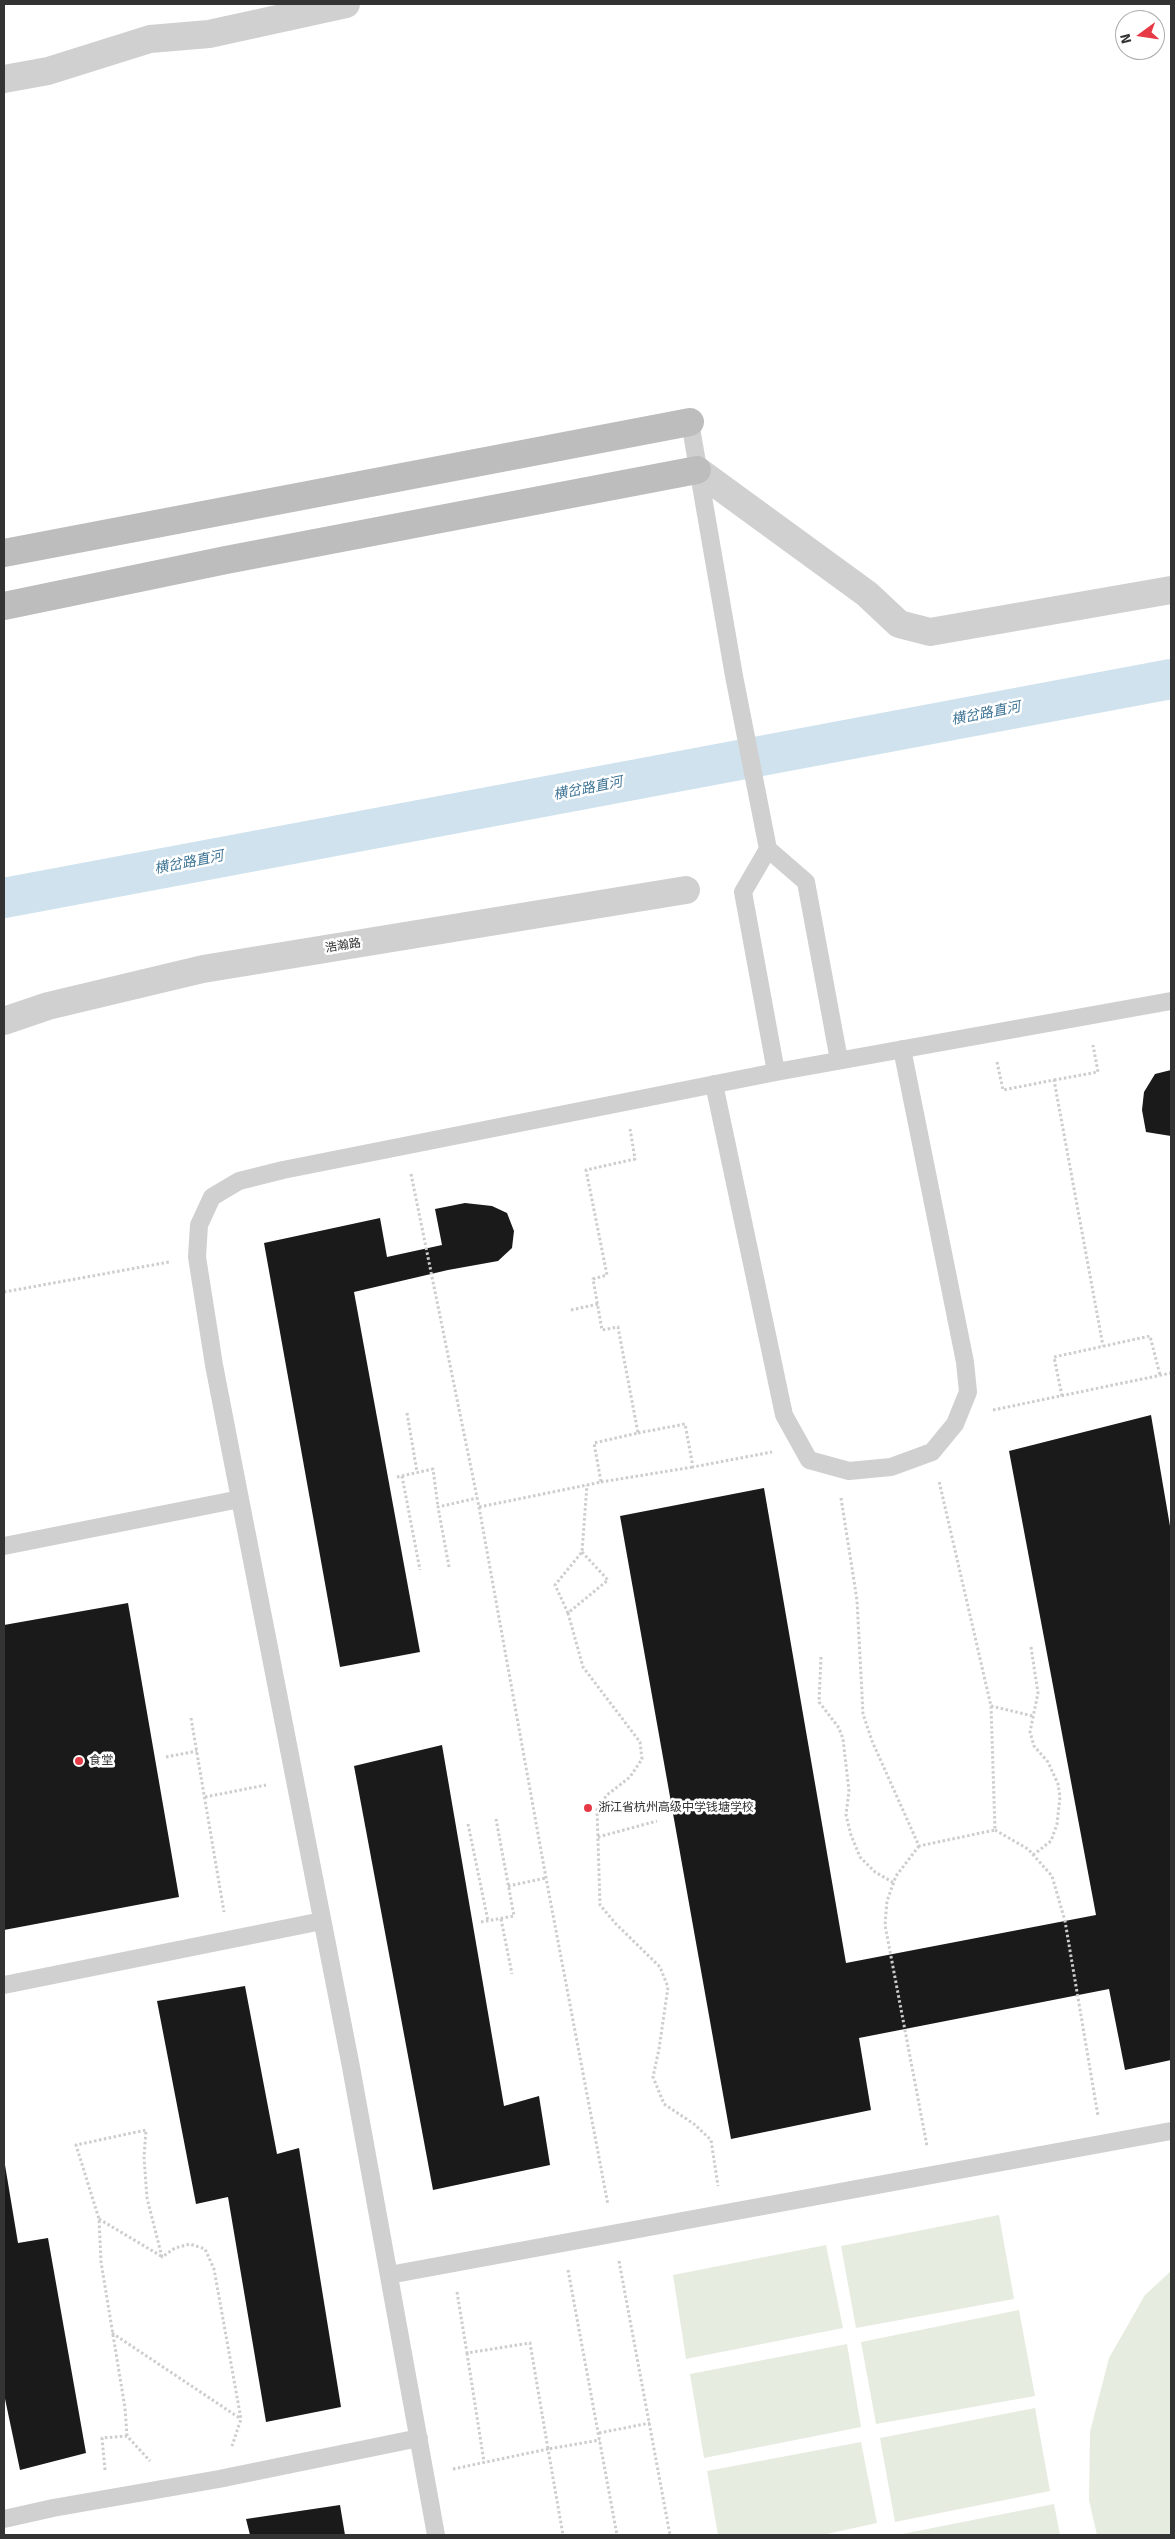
<!DOCTYPE html>
<html>
<head>
<meta charset="utf-8">
<style>
	body { margin:0 }
	#map { position:relative; width:1175px; height:2539px; overflow:hidden; background:#fff; font-family:Signika,sans-serif }
	canvas { display:block }
	.frame { position:absolute; inset:0; border:5px solid #333; pointer-events:none }
	.north { position:absolute; left:1115px; top:10px; width:50px; height:50px; box-sizing:border-box; background:#fff; border:1px solid #adadad; border-radius:50%; rotate:256deg; font-size:14px; font-weight:700; line-height:20px; text-align:center; color:#333 }
	.north::after { content:''; display:block; margin:auto; width:18px; height:22px; background:#e63946; clip-path:polygon(50% 0,100% 100%,50% 72%,0 100%) }
</style>
</head>
<body>
<div id="map">
<canvas width="1175" height="2539"></canvas>
<div class="frame"></div>
<div class="north">N</div>
</div>
<script>
const context = document.querySelector('canvas').getContext('2d');
context.lineJoin = 'round';
function fillPath(path, color) { context.fillStyle = color; context.fill(path, 'evenodd'); }
const toPath = rows => new Path2D(rows.map(r => 'M' + r).join(''));
function stroke(path, color, width, dash) { context.strokeStyle = color; context.lineWidth = width; context.lineCap = dash ? 'butt' : 'round'; context.setLineDash(dash || []); context.stroke(path); }
function write(font, color, halo, rows, align = 'center') {
  context.font = font + ' Signika,"Noto Sans SC",sans-serif'; context.lineWidth = 5; context.setLineDash([]); context.textBaseline = 'middle'; context.strokeStyle = halo; context.fillStyle = color; for (const [text, x, y, turn = 0] of rows) {
    context.save(); context.translate(x, y); context.rotate((+turn || 0) * Math.PI / 180); context.textAlign = isNaN(turn) ? turn : align; if (halo) context.strokeText(text, 0, 0); context.fillText(text, 0, 0); context.restore();
  }
}
fillPath(toPath([
	[999,2215,1014,2299,856,2328,841,2246],
	[826,2245,843,2328,686,2359,673,2275],
	[1171,2271,1171,2535,1097,2535,1089,2500,1090,2432,1109,2358,1145,2295],
	[1019,2310,1035,2396,876,2424,861,2342],
	[847,2344,861,2427,704,2458,690,2374],
	[1035,2408,1050,2491,895,2522,880,2438],
	[861,2442,877,2523,822,2535,718,2535,707,2471],
	[1054,2504,1060,2535,897,2535]
]), '#e6ecdf');
stroke(toPath([
	[4,898,1171,679]
]), '#cfe2ee', 40);
fillPath(toPath([
	[1171,1070,1171,1136,1146,1132,1142,1110,1144,1092,1155,1074],
	[465,1203,492,1206,507,1213,514,1231,512,1248,498,1261,448,1270,354,1292,420,1652,340,1667,264,1243,380,1218,387,1257,442,1245,435,1209],
	[1151,1415,1171,1532,1171,2060,1125,2070,1109,1989,859,2038,871,2110,731,2139,620,1516,764,1488,846,1963,1096,1915,1009,1451],
	[128,1603,179,1897,4,1930,4,1625],
	[442,1745,504,2106,539,2096,550,2165,433,2190,354,1766],
	[245,1986,277,2154,299,2148,341,2407,266,2422,228,2197,196,2204,157,2001],
	[4,2159,18,2243,48,2238,86,2453,20,2470,4,2394],
	[340,2505,345,2535,250,2535,246,2519]
]), '#1a1a1a');
stroke(toPath([
	[997,1062,1003,1090,1054,1080,1103,1346],
	[1054,1080,1098,1072,1093,1045],
	[411,1174,479,1507,587,1485,601,1482,594,1443,638,1433,618,1327,602,1330,593,1279,607,1275,586,1170,635,1159,630,1129],
	[4,1292,169,1262],
	[571,1310,598,1304],
	[1062,1396,1054,1357,1150,1336,1160,1375],
	[993,1410,1171,1373],
	[407,1413,417,1472],
	[638,1433,685,1424,693,1467,772,1452],
	[402,1476,420,1570],
	[397,1477,433,1469,438,1507],
	[601,1482,693,1467],
	[841,1498,857,1600,863,1714,872,1741,919,1846,995,1830,991,1706,939,1481],
	[479,1507,546,1878,608,2205],
	[582,1552,608,1580,568,1613,555,1585,582,1552,587,1485],
	[449,1567,438,1507,477,1498],
	[568,1613,583,1667,640,1742,642,1759,630,1777,607,1795,597,1808,600,1905,616,1924,660,1967,668,1987,659,2049,653,2077,664,2104,694,2124,711,2140,718,2186],
	[1031,1647,1038,1693,1030,1732,1034,1746,1048,1762,1058,1784,1060,1797,1057,1824,1051,1841,1033,1855],
	[821,1657,819,1702,839,1728,843,1739,849,1791,846,1815,851,1835,860,1857,875,1872,894,1883],
	[991,1706,1033,1716],
	[191,1718,224,1912],
	[166,1757,197,1751],
	[205,1797,266,1785],
	[468,1824,488,1921],
	[995,1830,1028,1849,1052,1876,1065,1921,1098,2116],
	[598,1837,657,1821],
	[919,1846,896,1876,887,1901,885,1925,927,2146],
	[508,1886,546,1878],
	[501,1919,512,1974],
	[481,1922,514,1916,496,1819],
	[99,2219,161,2256],
	[619,2261,670,2535],
	[568,2270,617,2535],
	[457,2292,467,2353,530,2343,548,2449,600,2440],
	[112,2333,241,2419],
	[467,2353,484,2462],
	[599,2433,650,2423],
	[127,2436,125,2408,101,2262,99,2219,76,2145,146,2130,144,2157,147,2198,162,2257,175,2248,190,2244,205,2249,214,2269,241,2419,232,2446],
	[453,2469,548,2449,563,2535],
	[105,2470,102,2438,127,2436,150,2461]
]), '#cdcdcd', 3, [2.5, 2.5]);
stroke(toPath([
	[690,422,734,676,768,849],
	[776,1072,743,892,768,849,806,882,839,1060],
	[714,1084,784,1415,809,1460,849,1471,891,1467,932,1452,955,1424,968,1392,965,1362,902,1049],
	[240,1499,351,2067,436,2535],
	[4,1546,240,1499,214,1365,197,1257,199,1225,212,1197,239,1181,283,1170,776,1072,1171,1001],
	[4,1985,322,1921],
	[389,2275,1171,2131],
	[4,2519,53,2508,219,2479,419,2438]
]), '#d0d0d0', 18);
stroke(toPath([
	[4,79,48,71,150,39,209,34,346,4],
	[697,470,867,594,899,624,930,632,1171,590],
	[4,1021,48,1006,203,969,686,890]
]), '#d0d0d0', 28);
stroke(toPath([
	[4,553,690,422],
	[4,606,226,560,697,470]
]), '#bdbdbd', 28);
for (const [x, y, r, color] of [
	[79,1761,5,"#e63946"],
	[588,1808,5,"#e63946"]
]) { const dot = new Path2D(); dot.arc(x, y, r, 0, 2 * Math.PI); context.fillStyle = color; context.fill(dot); stroke(dot, '#fff', 2); }
write('12px', '#333', '#fff', [
	["浩瀚路",343,946,-9]
]);
write('12px', '#333', '#fff', [
	["食堂",89,1761],
	["浙江省杭州高级中学钱塘学校",598,1808]
], 'left');
write('italic 14px', '#3f7597', '#fff', [
	["横岔路直河",986,714,-11],
	["横岔路直河",588,789,-11],
	["横岔路直河",189,863,-11]
]);
</script>
</body>
</html>
